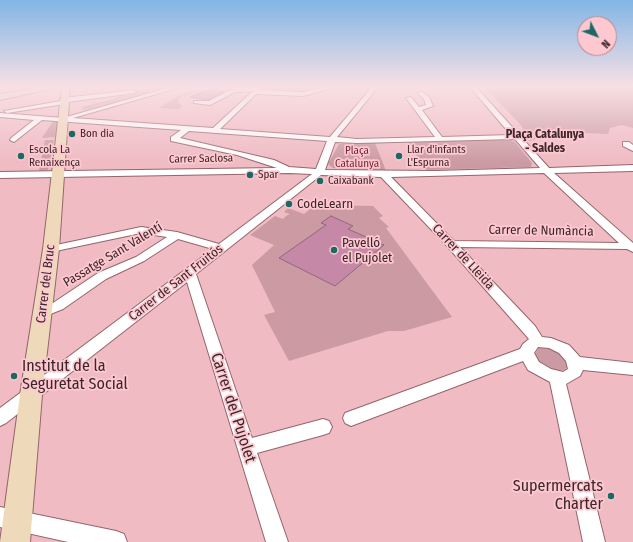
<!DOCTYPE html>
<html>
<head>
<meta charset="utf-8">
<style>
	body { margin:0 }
	#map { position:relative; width:633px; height:542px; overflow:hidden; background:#f0bbc3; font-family:"Fira Sans Condensed",sans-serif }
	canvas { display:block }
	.north { position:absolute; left:577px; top:16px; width:40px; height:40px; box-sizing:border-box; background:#fec8d0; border:1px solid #b0888e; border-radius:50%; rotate:132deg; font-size:11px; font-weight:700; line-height:16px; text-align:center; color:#3b272a }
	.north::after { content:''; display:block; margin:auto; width:14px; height:18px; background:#1c6863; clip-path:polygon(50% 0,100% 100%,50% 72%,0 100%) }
</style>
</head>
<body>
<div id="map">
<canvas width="633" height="542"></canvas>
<div class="north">N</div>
</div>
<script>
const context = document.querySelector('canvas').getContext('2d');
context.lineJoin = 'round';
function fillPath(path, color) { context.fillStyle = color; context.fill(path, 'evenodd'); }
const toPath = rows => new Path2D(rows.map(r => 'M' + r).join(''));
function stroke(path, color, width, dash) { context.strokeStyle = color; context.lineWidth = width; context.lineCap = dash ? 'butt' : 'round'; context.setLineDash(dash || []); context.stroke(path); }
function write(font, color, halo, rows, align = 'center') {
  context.font = font + ' "Fira Sans Condensed",sans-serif'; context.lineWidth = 3.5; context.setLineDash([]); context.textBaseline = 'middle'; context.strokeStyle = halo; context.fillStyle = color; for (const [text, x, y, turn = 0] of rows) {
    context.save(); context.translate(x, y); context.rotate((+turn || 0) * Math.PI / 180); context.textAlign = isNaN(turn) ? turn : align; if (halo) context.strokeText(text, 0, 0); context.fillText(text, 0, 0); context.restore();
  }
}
fillPath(toPath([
	[156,87,174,87,84,110,82,107,117,98,117,93],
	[267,87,329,87,303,93,268,91],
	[484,87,633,87,633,128,622,125,610,128,608,134,541,131,539,138,530,141,520,124],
	[202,90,181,97,178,102,182,106,179,109,159,108,181,94],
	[53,121,58,122,55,137,42,138],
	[45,140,54,140,48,170,39,171],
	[509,140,515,142,532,163,531,167,426,170,408,142],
	[375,143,386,171,333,168,328,164,339,144],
	[315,205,373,206,383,216,379,218,389,227,386,228,452,317,404,331,388,331,289,361,264,315,275,312,252,265,274,245,250,235,275,216,283,219,286,216,290,214,284,212,288,208,304,214],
	[539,348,554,349,564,356,568,364,567,367,565,370,556,371,541,365,535,354]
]), '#cb9aa2');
const building = toPath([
	[210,89,224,92,209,100,190,97,210,89],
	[331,216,353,226,348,229,384,245,335,286,279,258,326,225,321,223,331,216]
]);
fillPath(building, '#c589a7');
stroke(building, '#92677c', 1);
const street = toPath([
	[171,87,181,87,73,118,213,128,252,92,256,91,235,92,210,105,194,103,194,101,209,101,234,88,259,87,262,90,303,92,324,87,336,87,303,96,256,94,220,129,330,137,372,87,378,87,337,137,357,139,435,137,406,98,411,97,419,107,426,105,424,99,418,93,421,91,429,97,433,106,422,110,442,137,511,135,470,87,476,87,549,168,633,165,633,171,554,173,633,243,633,252,627,249,460,247,535,326,542,337,551,338,569,345,580,357,633,363,633,375,583,370,580,376,566,384,605,542,583,542,550,382,528,370,523,361,351,426,345,423,343,418,345,413,520,349,523,344,529,339,447,246,381,177,321,175,196,274,252,438,323,419,329,421,332,427,329,433,323,435,257,453,288,542,266,542,187,282,6,423,0,426,0,408,213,249,178,239,144,261,106,279,63,309,43,317,38,315,36,312,38,309,53,303,98,273,136,257,167,237,141,233,51,252,47,251,45,249,47,247,141,227,177,232,219,244,312,174,290,173,0,178,0,172,277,168,237,155,171,141,171,137,181,130,42,120,14,142,10,140,11,138,34,120,0,117,0,113,63,118,171,87],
	[189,131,327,141,316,169,289,167,274,160,180,138,189,131],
	[515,139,540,168,436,171,325,170,335,142,357,143,515,139],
	[544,173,619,243,454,241,391,177,544,173],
	[538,347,549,348,559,353,566,361,568,369,563,372,551,369,539,362,534,353,538,347],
	[133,90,136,92,135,93,67,102,64,104,7,113,4,111,61,101,64,98,133,90],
	[623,142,629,142,633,145,633,151,623,146,623,142],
	[0,507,116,531,124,534,127,542,68,542,0,527,0,507]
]);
const secondary = toPath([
	[41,87,60,87,0,100,0,94,41,87],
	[62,87,70,87,59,249,42,395,30,542,0,542,20,395,43,249,62,87]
]);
stroke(street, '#94656c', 2);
stroke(secondary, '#94656c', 2);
fillPath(street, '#fff');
fillPath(secondary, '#efd9bb');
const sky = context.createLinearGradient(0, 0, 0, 163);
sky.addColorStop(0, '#81b5e6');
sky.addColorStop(0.53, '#f8e0e4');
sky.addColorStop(1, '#f8e0e400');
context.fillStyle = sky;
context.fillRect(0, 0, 633, 163);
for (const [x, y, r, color] of [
	[72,134,4,"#1c6863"],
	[21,156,4,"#1c6863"],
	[399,156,4,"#1c6863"],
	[250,175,4,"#1c6863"],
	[320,181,4,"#1c6863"],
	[289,204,4,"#1c6863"],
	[334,250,4,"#1c6863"],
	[14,376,4,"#1c6863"],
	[611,496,4,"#1c6863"]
]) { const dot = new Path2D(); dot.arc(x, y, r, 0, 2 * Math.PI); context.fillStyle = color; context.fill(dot); stroke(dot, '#fec8d0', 1.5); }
write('11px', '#3b272a', '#fec8d0', [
	["Bon dia",80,134],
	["Escola La",29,150],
	["Renaixença",29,163],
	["Llar d'infants",407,150],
	["L'Espurna",407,163],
	["Spar",258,175],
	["Caixabank",328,181]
], 'left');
write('11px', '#78283c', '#fec8d0', [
	["Plaça",357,151],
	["Catalunya",357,164]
]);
write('11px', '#3b272a', '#fec8d0', [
	["Carrer Saclosa",201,159,-1]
]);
write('bold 12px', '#3b272a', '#fec8d0', [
	["Plaça Catalunya",545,135],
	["- Saldes",545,149]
]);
write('13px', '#3b272a', '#fec8d0', [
	["CodeLearn",297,204],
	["Pavelló",342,243],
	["el Pujolet",342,258]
], 'left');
write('13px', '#3b272a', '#fec8d0', [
	["Carrer de Numància",541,231,1],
	["Passatge Sant Valentí",113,255,-31],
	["Carrer de Lleida",463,257,47],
	["Carrer de Sant Fruitós",176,283,-38],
	["Carrer del Bruc",46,284,-83]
]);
write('16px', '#3b272a', '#fec8d0', [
	["Institut de la",22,367],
	["Seguretat Social",22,385],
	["Supermercats",603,487,"right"],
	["Charter",603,505,"right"]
], 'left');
write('16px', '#3b272a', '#fec8d0', [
	["Carrer del Pujolet",233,408,72]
]);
</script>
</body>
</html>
